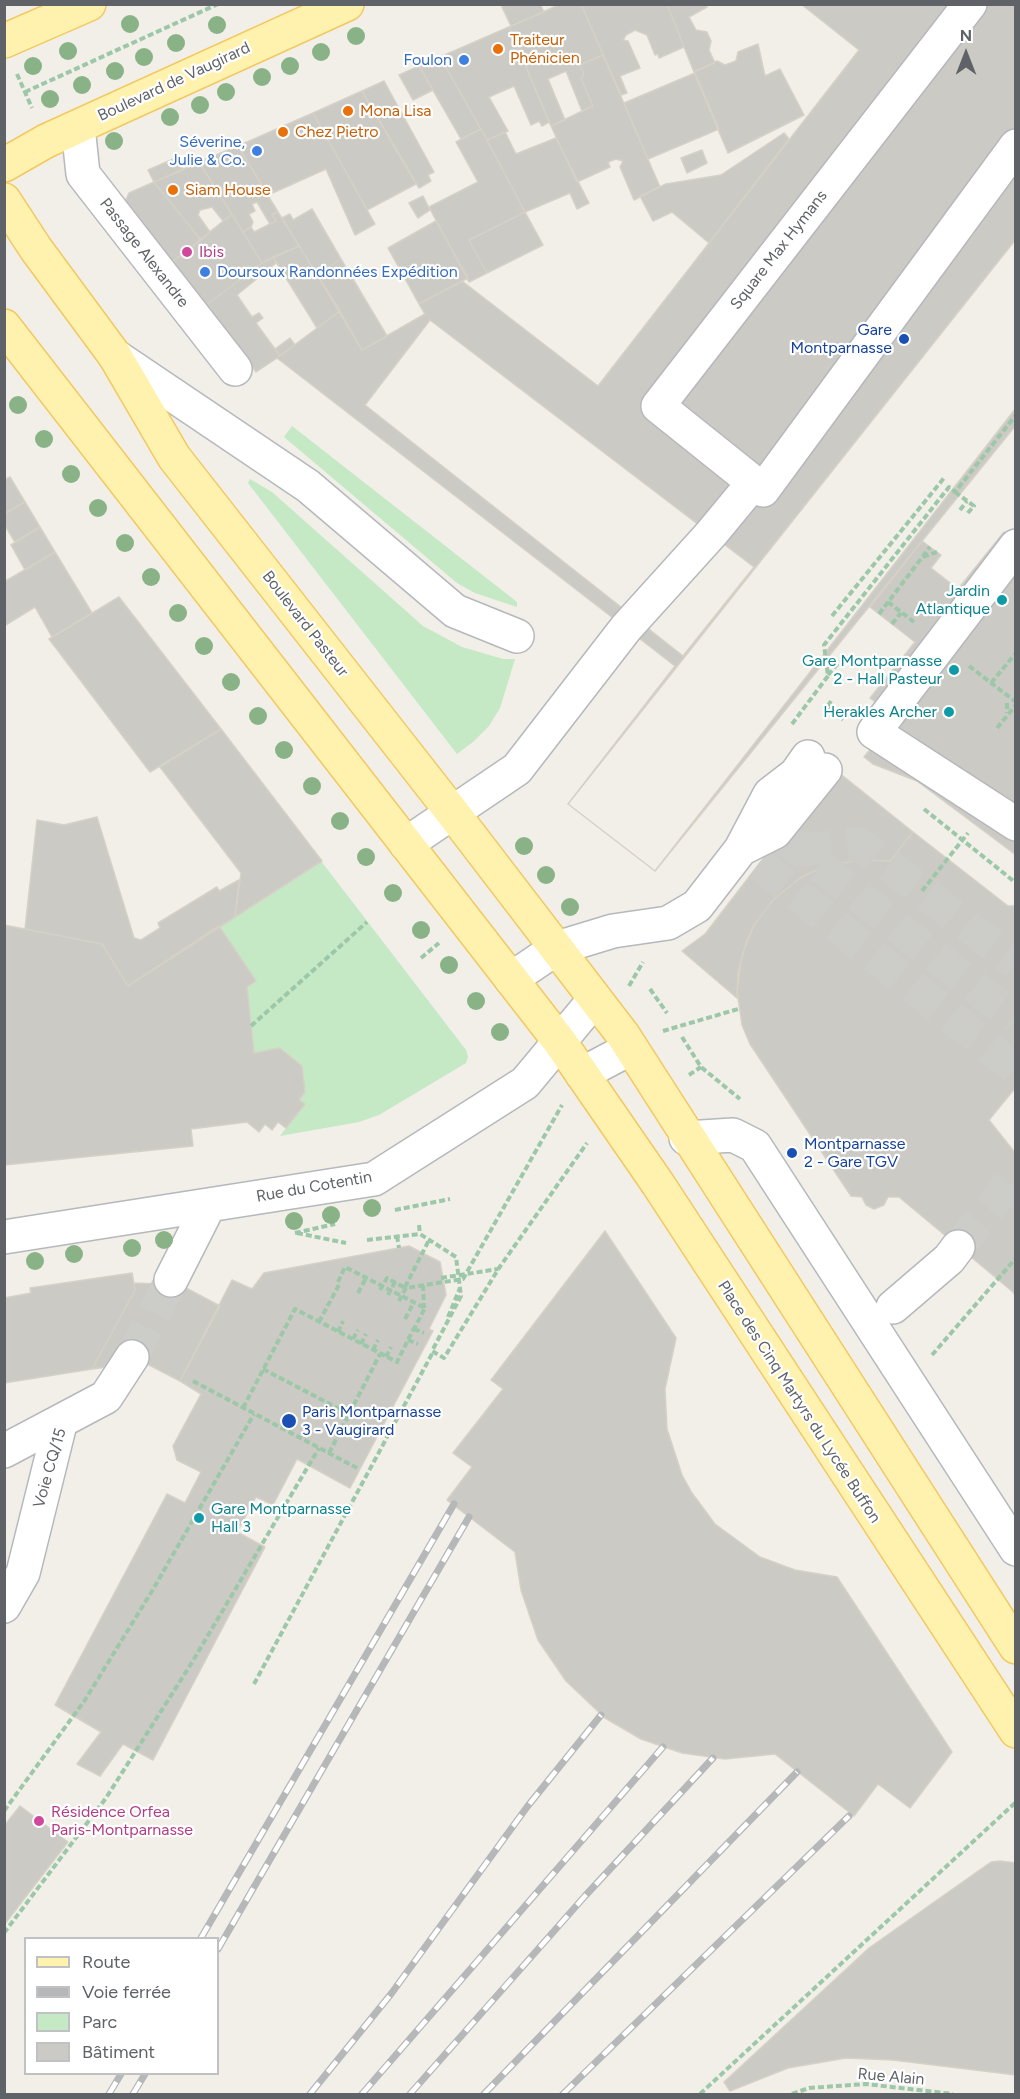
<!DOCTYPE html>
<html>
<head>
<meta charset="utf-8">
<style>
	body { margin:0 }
	#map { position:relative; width:1020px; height:2099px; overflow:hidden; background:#f1efe8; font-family:Figtree,sans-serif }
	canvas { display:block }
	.frame { position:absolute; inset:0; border:6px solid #5f6368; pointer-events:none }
	.legend { position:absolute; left:24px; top:1937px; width:195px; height:138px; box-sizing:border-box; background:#fff; border:2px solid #bfc1c3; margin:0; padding:8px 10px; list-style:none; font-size:18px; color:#5f6368 }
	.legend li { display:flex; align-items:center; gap:12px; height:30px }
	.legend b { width:30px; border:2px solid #bfc1c3 }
	.north { position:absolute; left:936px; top:24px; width:60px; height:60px; -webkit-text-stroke:4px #fff; paint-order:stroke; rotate:0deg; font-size:16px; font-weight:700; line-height:24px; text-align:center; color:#5f6368 }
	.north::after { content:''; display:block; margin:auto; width:21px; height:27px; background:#5f6368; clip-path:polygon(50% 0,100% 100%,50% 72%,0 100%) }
</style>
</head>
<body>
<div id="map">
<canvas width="1020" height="2099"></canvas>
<div class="frame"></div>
<ul class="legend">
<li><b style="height:8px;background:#fff2af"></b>Route</li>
<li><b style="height:8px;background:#b6b7b8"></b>Voie ferrée</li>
<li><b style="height:16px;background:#c5e8c5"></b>Parc</li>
<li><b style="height:16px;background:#cccac5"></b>Bâtiment</li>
</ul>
<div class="north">N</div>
</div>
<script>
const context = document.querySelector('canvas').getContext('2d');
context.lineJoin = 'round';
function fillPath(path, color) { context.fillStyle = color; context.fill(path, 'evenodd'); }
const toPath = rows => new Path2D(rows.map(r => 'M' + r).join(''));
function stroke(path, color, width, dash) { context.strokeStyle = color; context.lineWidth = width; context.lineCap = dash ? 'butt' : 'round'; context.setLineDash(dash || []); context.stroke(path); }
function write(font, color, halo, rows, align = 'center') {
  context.font = font + ' Figtree,sans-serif'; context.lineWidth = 4.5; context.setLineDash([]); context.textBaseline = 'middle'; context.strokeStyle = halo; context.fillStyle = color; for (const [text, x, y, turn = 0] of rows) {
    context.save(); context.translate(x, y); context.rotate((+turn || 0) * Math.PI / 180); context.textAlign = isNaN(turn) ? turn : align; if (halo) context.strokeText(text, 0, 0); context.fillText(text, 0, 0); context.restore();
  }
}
fillPath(toPath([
	[292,426,517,602,517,607,475,593,457,583,284,437],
	[250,479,272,492,423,626,462,647,503,659,515,659,500,708,489,726,473,742,457,754,248,483],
	[321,861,466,1050,468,1057,466,1063,379,1115,359,1122,280,1136,304,1104,299,1100,305,1092,302,1066,281,1048,254,1053,247,987,255,982,219,927]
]), '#c5e8c5');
const building = toPath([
	[507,4,540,4,544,12,511,26,502,7,507,4],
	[561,4,581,4,603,55,580,65,584,74,581,78,593,106,582,111,566,71,548,79,565,120,551,126,509,27,561,4],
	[581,4,667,4,684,47,659,58,658,54,655,55,647,35,635,30,626,35,623,40,628,41,640,68,620,76,627,93,621,95,581,4],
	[667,4,706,4,707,7,689,17,696,30,707,32,711,41,709,50,715,63,694,72,667,4],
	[801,4,1016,4,1016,408,655,871,568,804,675,666,277,358,340,311,362,350,425,314,419,304,462,281,598,386,859,50,801,4],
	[509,27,549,122,542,126,539,121,531,125,514,86,489,97,508,131,487,140,440,57,509,27],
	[758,44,765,76,780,69,804,115,728,153,694,72,717,61,725,65,736,61,738,52,758,44],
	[603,55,660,187,634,200,620,167,623,161,616,159,608,162,610,167,577,182,551,126,593,106,581,78,584,74,580,65,603,55],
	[440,57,481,129,461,139,419,66,440,57],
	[419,66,433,90,413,100,399,75,419,66],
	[695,73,719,129,648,159,624,103,695,73],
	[384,81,434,172,428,175,431,181,419,188,362,91,384,81],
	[362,91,416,184,367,210,313,113,362,91],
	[313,113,375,224,355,235,326,169,268,195,238,146,313,113],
	[481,129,525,212,469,240,487,273,469,282,429,207,478,182,456,142,481,129],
	[505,132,516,154,556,138,589,203,577,209,570,193,525,212,487,140,505,132],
	[784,133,789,139,709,243,672,212,653,221,640,196,666,184,721,175,784,133],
	[238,146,278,212,272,214,276,221,270,224,257,202,252,204,255,211,249,214,253,222,251,227,243,232,199,162,238,146],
	[702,150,707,163,687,173,681,158,702,150],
	[178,157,183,170,154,182,148,170,178,157],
	[199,162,232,214,223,221,212,207,200,210,198,215,210,232,201,240,154,182,199,162],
	[154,182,201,240,171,263,124,204,129,193,154,182],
	[423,196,430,210,418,218,409,203,423,196],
	[312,209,341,259,317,275,282,218,290,214,293,220,312,209],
	[278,212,299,246,262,263,243,232,251,227,254,232,276,221,272,214,278,212],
	[525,212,543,245,487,273,469,240,525,212],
	[232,214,262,263,205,306,171,263,232,214],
	[436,221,468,278,419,304,388,248,436,221],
	[1016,239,1016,425,655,871,568,804,1016,239],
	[299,246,340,311,317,328,273,257,299,246],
	[273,257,276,263,237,295,252,317,259,313,263,318,256,323,280,356,256,372,205,306,262,263,273,257],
	[341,259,387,336,362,350,317,275,341,259],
	[430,320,754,567,683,656,365,405,430,320],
	[290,338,295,345,280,356,275,349,290,338],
	[10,477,25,502,4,514,4,480,10,477],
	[25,502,40,527,15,542,4,524,4,514,25,502],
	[40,527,55,552,25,570,11,545,40,527],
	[1004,532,1016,541,1016,855,917,781,873,764,864,757,896,718,870,698,915,642,870,607,922,541,941,555,931,568,958,589,1004,532],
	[55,552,92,613,52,637,35,607,4,626,4,582,55,552],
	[119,597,221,729,150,772,49,639,119,597],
	[221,729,322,861,235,917,241,873,160,767,221,729],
	[833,768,913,832,890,861,858,860,821,868,800,878,774,899,754,925,747,940,738,972,737,998,682,951,705,934,833,768],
	[97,817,134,938,141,940,160,928,158,923,217,887,219,891,239,880,235,917,128,986,102,944,25,929,37,820,64,825,97,817],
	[913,832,1008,906,1016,906,1016,1087,989,1120,1016,1154,1016,1297,1013,1292,899,1197,888,1197,884,1205,874,1209,866,1205,862,1197,851,1196,750,1044,742,1025,737,991,742,955,754,925,774,899,800,878,821,868,858,860,890,861,913,832],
	[4,925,102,944,128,986,219,926,256,981,247,987,254,1053,280,1048,302,1066,305,1092,299,1100,305,1104,286,1128,278,1122,272,1130,265,1124,259,1132,247,1122,191,1129,193,1146,4,1165,4,925],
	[605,1231,676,1338,665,1389,667,1429,682,1475,692,1493,715,1524,760,1557,795,1570,837,1577,952,1752,910,1808,878,1784,854,1816,775,1754,725,1759,682,1753,641,1739,605,1718,566,1681,538,1640,521,1590,515,1552,447,1500,472,1467,453,1453,503,1389,491,1380,605,1231],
	[409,1246,440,1262,446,1295,429,1329,433,1331,350,1488,297,1459,273,1505,256,1497,237,1532,265,1547,153,1760,123,1744,100,1776,77,1764,101,1732,55,1705,167,1494,185,1503,201,1472,177,1460,173,1446,201,1394,180,1381,232,1280,252,1289,264,1273,409,1246],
	[132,1273,135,1290,92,1369,4,1383,4,1298,31,1293,30,1288,132,1273],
	[171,1280,220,1306,180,1381,122,1351,115,1366,92,1369,135,1290,134,1283,156,1284,171,1280],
	[20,1806,68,1842,4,1925,4,1826,20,1806],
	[1000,1861,1016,1863,1016,2075,893,2060,846,2058,788,2068,730,2091,724,2082,869,1948,991,1862,1000,1861]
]);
fillPath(building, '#cccac5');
stroke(building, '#d6d1c6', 1.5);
stroke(toPath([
	[781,836,1016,1019],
	[798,850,860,844,1016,963],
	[759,864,1016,1069],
	[958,1247,1016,1176],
	[132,1357,171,1280]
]), '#ccccc8', 33, [33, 16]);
const minor = toPath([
	[970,4,658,406,763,490,1016,146],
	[78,127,83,174,235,369],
	[115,356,308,486,455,611,517,636],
	[1016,546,874,732,1016,824],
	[406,844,517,769,626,628,711,534,754,482],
	[741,849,775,832,825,770],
	[511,979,557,948,613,931,668,923,697,906,741,849,770,794,796,774,808,757],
	[582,1074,631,1048],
	[686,1138,733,1135,755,1146,1016,1549],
	[4,1237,374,1179,525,1083,595,999],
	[171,1280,209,1205],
	[893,1307,949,1259,958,1247],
	[4,1451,106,1397,132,1357],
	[4,1606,23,1573,60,1424]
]);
const major = toPath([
	[4,41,89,4],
	[4,165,46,141,347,4],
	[4,200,36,249,115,356,174,457,452,812,623,1035,1016,1647],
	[4,326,560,1042,658,1184,1016,1731]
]);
stroke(minor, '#b5b8bc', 36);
stroke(major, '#f2c960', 36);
stroke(toPath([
	[17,74,32,108],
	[25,92,218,4],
	[955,492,974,506,966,515],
	[960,510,967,501],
	[923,557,937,552],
	[888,602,914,622],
	[879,614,930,547],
	[832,616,944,478],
	[892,624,901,613],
	[969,666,1016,702],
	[828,675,840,661],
	[991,683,1016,653],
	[831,701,827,707,843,720],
	[1007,703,1007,713],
	[792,724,828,676,824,645,949,487,955,492,1016,415],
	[997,728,1016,705],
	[924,809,1016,883],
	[922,891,968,833],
	[421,958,439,943],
	[629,986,643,962],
	[650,989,667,1013],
	[251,1026,367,922],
	[663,1031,738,1009],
	[682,1037,701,1067,740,1099],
	[689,1075,701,1067],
	[395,1210,450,1199],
	[419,1225,420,1234],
	[295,1233,335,1224],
	[297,1233,346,1243],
	[397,1236,399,1248],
	[367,1240,420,1234,456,1257,461,1296,432,1351,444,1358,499,1268,587,1143],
	[441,1278,498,1269],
	[338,1282,345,1267,425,1308,414,1329],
	[423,1285,424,1308],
	[405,1287,429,1240],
	[380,1290,387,1278,405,1288],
	[358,1293,366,1278],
	[388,1295,395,1282],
	[399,1301,406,1288,463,1279,562,1105],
	[448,1317,460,1288],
	[405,1319,414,1302],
	[319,1322,340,1283],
	[414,1329,424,1333],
	[338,1332,343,1321],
	[353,1339,358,1330],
	[408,1340,418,1344],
	[361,1344,366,1334],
	[373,1350,378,1340],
	[932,1355,1016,1258],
	[386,1357,391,1347],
	[263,1369,349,1414],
	[193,1381,357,1468],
	[243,1408,295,1309,397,1362,414,1328],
	[329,1453,380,1354],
	[254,1684,433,1352],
	[4,1811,85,1700,152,1591,254,1414],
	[4,1933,106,1798,191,1664,319,1448],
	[700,2094,1016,1802],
	[792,2094,809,2088,866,2084,953,2094]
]), '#9cc7a9', 4, [6, 3]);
stroke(minor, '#fff', 33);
stroke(major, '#fff2af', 33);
const rail = toPath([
	[201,1938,454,1504],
	[218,1949,469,1517],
	[109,2094,121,2074],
	[133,2094,145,2074],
	[310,2094,391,1994,527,1807,601,1715],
	[362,2094,663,1747],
	[410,2094,585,1896,713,1758],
	[484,2094,797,1772],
	[563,2094,849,1816]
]);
stroke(rail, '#b6b7b8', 7);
stroke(rail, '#fff', 4.5, [14]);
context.fillStyle = '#89b387';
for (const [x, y] of [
	[130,24],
	[217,25],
	[356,36],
	[176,43],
	[68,51],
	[321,52],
	[144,57],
	[33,66],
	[290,66],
	[115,71],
	[262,77],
	[82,85],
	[226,92],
	[50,99],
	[200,105],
	[170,117],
	[114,141],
	[18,405],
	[44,439],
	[71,474],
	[98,508],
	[125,543],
	[151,577],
	[178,613],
	[204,646],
	[231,682],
	[258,716],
	[284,750],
	[312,786],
	[340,821],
	[524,846],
	[366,857],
	[546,875],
	[393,893],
	[570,907],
	[421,930],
	[449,965],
	[476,1001],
	[500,1032],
	[372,1208],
	[331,1215],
	[294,1221],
	[164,1240],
	[132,1248],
	[74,1254],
	[35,1261]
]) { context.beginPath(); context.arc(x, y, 9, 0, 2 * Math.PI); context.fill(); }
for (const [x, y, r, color] of [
	[498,49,6,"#e8710a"],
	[464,60,6,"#3f7fe0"],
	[348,111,6,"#e8710a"],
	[283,132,6,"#e8710a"],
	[257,151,6,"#3f7fe0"],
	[173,190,6,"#e8710a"],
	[187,252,6,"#d1479c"],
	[205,272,6,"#3f7fe0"],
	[904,339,6,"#1a4fb4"],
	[1002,600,6,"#0f9aa8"],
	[954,670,6,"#0f9aa8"],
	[949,712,6,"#0f9aa8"],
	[792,1153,6,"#1a4fb4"],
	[289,1421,8,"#1a4fb4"],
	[199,1518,6,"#0f9aa8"],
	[39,1821,6,"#d1479c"]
]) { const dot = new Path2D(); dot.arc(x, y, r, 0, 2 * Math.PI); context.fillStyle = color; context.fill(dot); stroke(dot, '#fff', 2); }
write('16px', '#c56008', '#fff', [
	["Traiteur",510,40],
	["Phénicien",510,58],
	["Mona Lisa",360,111],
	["Chez Pietro",295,132],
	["Siam House",185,190]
], 'left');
write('16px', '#366cbe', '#fff', [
	["Foulon",452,60],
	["Séverine,",245,142],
	["Julie & Co.",245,160],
	["Doursoux Randonnées Expédition",217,272,"left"]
], 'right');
write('16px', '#5f6368', '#fff', [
	["Boulevard de Vaugirard",174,82,-25],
	["Square Max Hymans",779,250,-52],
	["Passage Alexandre",144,253,52],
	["Boulevard Pasteur",305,624,52],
	["Rue du Cotentin",314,1187,-10],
	["Place des Cinq Martyrs du Lycée Buffon",799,1402,57],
	["Voie CQ/15",50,1468,-74],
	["Rue Alain",891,2077,5]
]);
write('16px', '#b23c85', '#fff', [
	["Ibis",199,252],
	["Résidence Orfea",51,1812],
	["Paris-Montparnasse",51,1830]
], 'left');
write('16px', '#164399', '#fff', [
	["Gare",892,330,"right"],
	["Montparnasse",892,348,"right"],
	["Montparnasse",804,1144],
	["2 - Gare TGV",804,1162],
	["Paris Montparnasse",302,1412],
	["3 - Vaugirard",302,1430]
], 'left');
write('16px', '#0d838f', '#fff', [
	["Jardin",990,591],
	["Atlantique",990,609],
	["Gare Montparnasse",942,661],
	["2 - Hall Pasteur",942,679],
	["Herakles Archer",937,712],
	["Gare Montparnasse",211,1509,"left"],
	["Hall 3",211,1527,"left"]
], 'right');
</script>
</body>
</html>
